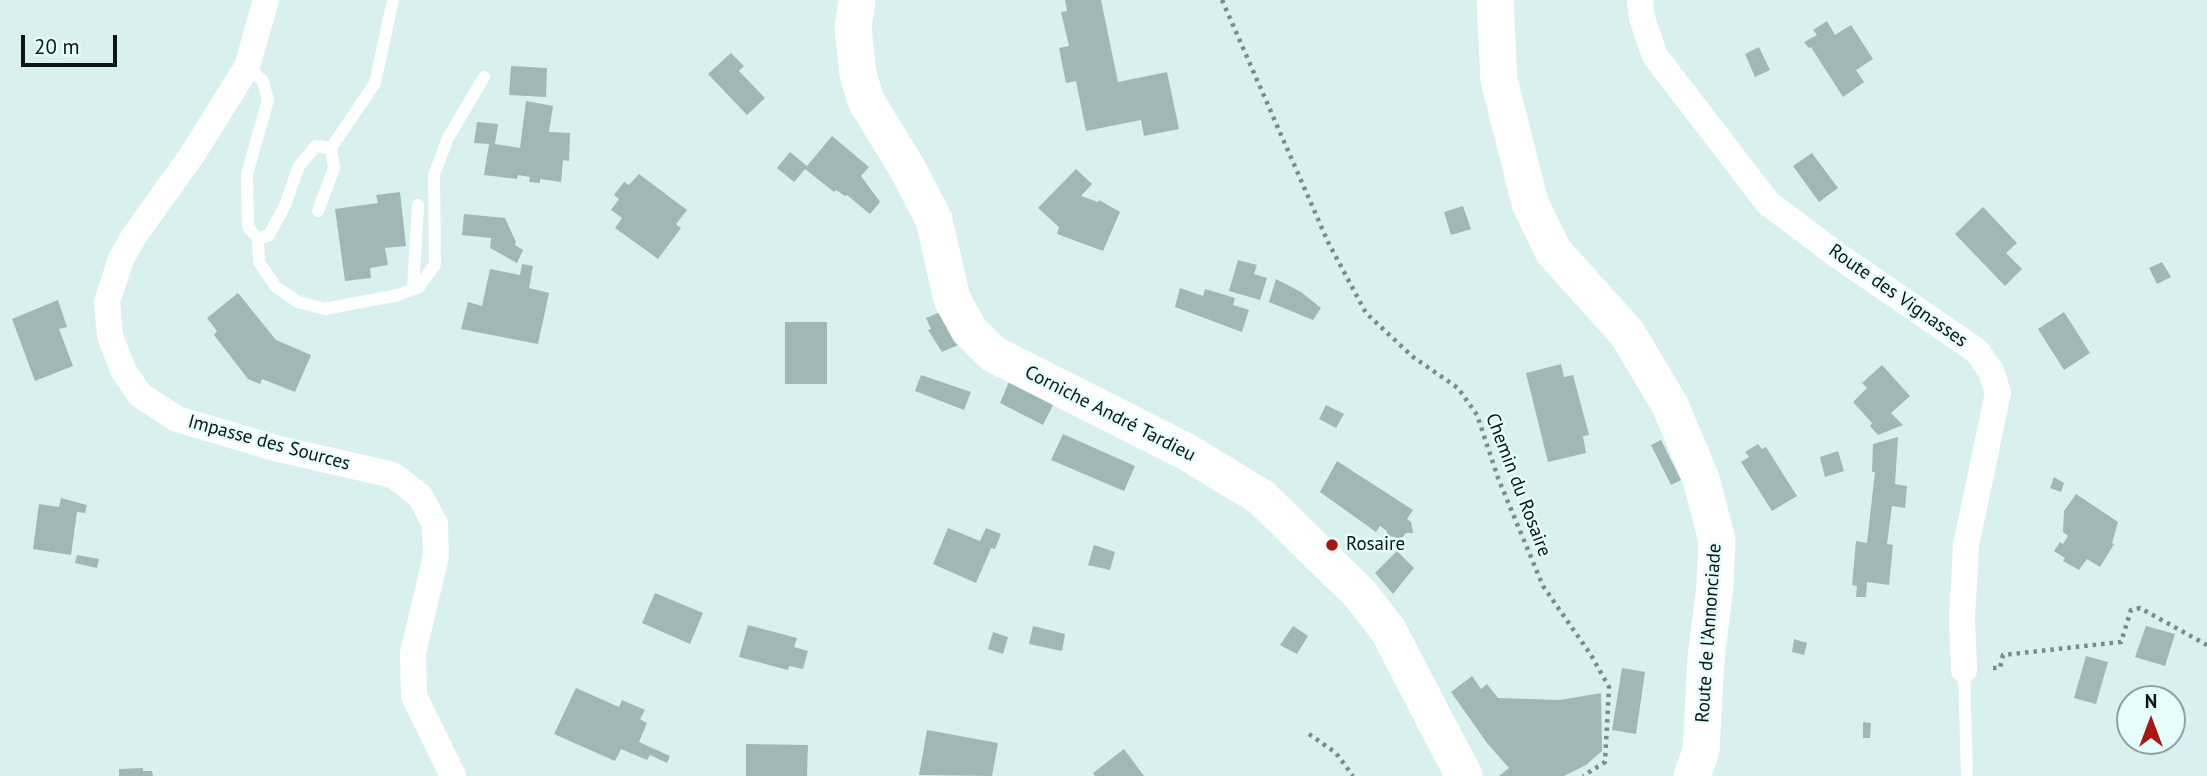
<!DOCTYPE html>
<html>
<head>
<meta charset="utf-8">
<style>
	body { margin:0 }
	#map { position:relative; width:2207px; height:776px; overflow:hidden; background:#d8f1ef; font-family:"PT Sans",sans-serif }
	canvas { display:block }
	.north { position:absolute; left:2116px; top:685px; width:70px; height:70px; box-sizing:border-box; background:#e5fefc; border:2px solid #8fa1a0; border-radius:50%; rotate:0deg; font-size:19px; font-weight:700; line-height:28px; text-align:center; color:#0d1615 }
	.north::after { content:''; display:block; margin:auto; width:24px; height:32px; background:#a91616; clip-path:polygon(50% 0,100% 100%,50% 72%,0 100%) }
	.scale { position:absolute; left:21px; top:35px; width:96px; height:32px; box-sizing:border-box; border:4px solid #0d1615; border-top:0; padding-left:9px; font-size:21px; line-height:24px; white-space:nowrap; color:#0d1615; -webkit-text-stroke:5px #e5fefc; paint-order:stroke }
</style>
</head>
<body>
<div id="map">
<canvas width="2207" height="776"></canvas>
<div class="north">N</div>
<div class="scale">20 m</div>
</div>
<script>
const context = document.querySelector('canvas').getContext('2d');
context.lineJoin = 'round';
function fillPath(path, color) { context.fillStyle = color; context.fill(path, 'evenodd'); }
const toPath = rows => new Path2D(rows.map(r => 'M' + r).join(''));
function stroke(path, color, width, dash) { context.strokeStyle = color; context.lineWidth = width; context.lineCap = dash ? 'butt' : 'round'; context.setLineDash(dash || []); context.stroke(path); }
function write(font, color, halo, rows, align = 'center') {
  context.font = font + ' "PT Sans",sans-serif'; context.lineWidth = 5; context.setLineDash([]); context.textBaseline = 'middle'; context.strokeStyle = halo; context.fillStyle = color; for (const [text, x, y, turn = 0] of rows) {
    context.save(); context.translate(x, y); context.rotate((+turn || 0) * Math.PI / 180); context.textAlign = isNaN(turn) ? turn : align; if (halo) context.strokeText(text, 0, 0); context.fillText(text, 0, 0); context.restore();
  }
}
fillPath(toPath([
	[1065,0,1101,0,1118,82,1167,72,1179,129,1144,136,1141,120,1086,131,1076,81,1066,83,1059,48,1069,46,1061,12,1067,11],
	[1827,21,1835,35,1851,25,1873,59,1856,70,1864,82,1843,97,1811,47,1809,48,1804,42,1817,35,1813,30],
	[1759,47,1770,70,1755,77,1745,54],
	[731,53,744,66,739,71,765,98,747,115,708,74],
	[511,66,547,68,546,97,509,95],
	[526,101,553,106,549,132,570,133,569,161,563,160,561,182,540,179,540,183,529,182,530,177,518,175,517,179,484,175,489,144,474,143,477,122,498,124,495,144,520,148],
	[832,136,869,167,861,176,880,202,870,214,847,195,845,196,836,190,834,192,805,169,794,182,777,168,790,152,807,166],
	[1812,153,1838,188,1819,202,1793,166],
	[1076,169,1092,184,1081,196,1098,202,1099,200,1120,212,1103,251,1057,234,1059,227,1038,208],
	[639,174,687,210,676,224,681,228,658,259,615,228,622,218,611,210,619,199,614,195,624,182,629,185],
	[400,192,406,246,385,248,388,265,370,268,371,278,345,281,335,209,378,203,376,195],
	[1463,206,1471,229,1451,235,1444,212],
	[1983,207,2017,243,2006,253,2022,269,2005,286,1955,234],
	[464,214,505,218,516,242,515,245,523,250,517,263,490,248,491,238,462,235],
	[1238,260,1257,265,1254,274,1267,278,1260,300,1229,291],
	[2162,262,2171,277,2157,284,2149,268],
	[522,264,533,266,529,288,549,293,538,344,461,329,468,302,482,306,490,269,520,275],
	[1276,279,1301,292,1321,308,1313,320,1269,302],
	[1180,288,1203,296,1205,289,1235,298,1233,305,1249,310,1242,332,1175,307],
	[238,293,276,340,311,355,295,392,262,379,260,384,248,379,214,335,217,331,207,318],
	[58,300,67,327,59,329,73,366,35,381,12,319],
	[945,310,965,342,942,352,928,330,931,329,926,318],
	[2064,312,2090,353,2064,370,2038,329],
	[785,322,827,322,827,384,785,384],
	[1561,364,1564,377,1573,375,1589,435,1583,436,1586,453,1548,462,1526,373],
	[1882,365,1910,396,1891,413,1903,425,1878,435,1870,426,1872,423,1853,402,1867,388,1862,383],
	[921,375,971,392,964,410,915,391],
	[1011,377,1056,399,1043,425,1000,403],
	[1326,405,1344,414,1336,428,1319,419],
	[1063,434,1135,466,1124,491,1051,460],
	[1898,437,1895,484,1907,486,1905,508,1892,506,1887,544,1893,545,1889,585,1867,582,1866,597,1856,597,1857,586,1852,585,1856,541,1867,543,1875,472,1872,472,1873,444],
	[1661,440,1681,480,1671,485,1651,445],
	[1758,444,1762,449,1766,447,1797,496,1772,511,1741,462,1749,457,1745,452],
	[1838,451,1844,471,1825,477,1820,457],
	[1337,461,1413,510,1407,519,1411,522,1413,533,1406,533,1401,539,1386,535,1387,531,1380,526,1376,532,1320,492],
	[2054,477,2064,483,2061,492,2050,488],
	[2076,494,2118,522,2112,543,2114,544,2100,567,2087,559,2079,570,2063,561,2065,558,2054,551,2060,542,2063,544,2068,536,2063,532,2064,511],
	[61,498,87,505,85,513,77,512,71,555,33,549,39,504,59,507],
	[948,528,980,541,986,528,1001,534,995,549,991,548,976,583,933,564],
	[1094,545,1115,552,1110,570,1088,565],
	[1397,551,1414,568,1393,594,1375,573],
	[77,555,99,559,97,568,75,563],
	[655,593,703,613,690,644,642,623],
	[748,625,797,638,794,647,808,651,803,669,789,666,788,670,739,657],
	[1033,626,1065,634,1062,651,1029,644],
	[1293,626,1308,636,1297,654,1280,645],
	[2146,626,2175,634,2165,666,2135,657],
	[993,632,1008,637,1003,654,988,649],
	[1794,639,1807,643,1804,655,1792,652],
	[2086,656,2108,662,2096,704,2074,698],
	[1622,668,1645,672,1636,734,1612,730],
	[1472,676,1481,689,1487,684,1498,698,1560,700,1601,693,1602,751,1586,765,1564,776,1499,776,1509,768,1487,743,1451,692],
	[576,688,619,707,622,700,645,710,640,719,647,723,639,742,670,756,667,763,650,755,647,760,621,749,615,761,554,734],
	[1863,722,1871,723,1870,738,1863,738],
	[927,730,998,743,992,776,919,775],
	[746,744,808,745,807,776,746,776],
	[1124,749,1144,776,1095,776,1093,773],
	[143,768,143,771,152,771,153,776,119,776,119,769]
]), '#9fb7b5');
stroke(toPath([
	[1222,0,1328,242,1366,313,1413,357,1458,388,1477,415,1498,478,1543,586,1591,655,1609,687,1605,762,1583,776],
	[1993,668,2000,668,2003,655,2121,642,2131,610,2140,608,2207,645],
	[1309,734,1336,753,1353,776]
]), '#798b89', 4.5, [3.5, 5]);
stroke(toPath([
	[247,67,263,81,268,100,247,174,248,227,258,239,269,235,285,205,299,166,316,146,331,148,334,168,318,211],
	[331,148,375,83,393,0],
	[258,239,259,262,276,287,298,302,325,309,398,295,419,287,435,264,434,175,448,138,484,77],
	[413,289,418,205],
	[1964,670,1967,776]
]), '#fff', 12);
stroke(toPath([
	[266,0,247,67,192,155,134,236,121,259,107,302,110,336,123,370,140,395,177,419,275,448,393,475,420,496,435,524,436,556,413,653,414,696,453,776],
	[1640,0,1642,18,1655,56,1768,203,1837,255,1977,351,1991,371,1998,393,1966,545,1962,618,1964,670]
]), '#fff', 26);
stroke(toPath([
	[857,0,853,28,858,74,866,101,906,166,934,220,952,299,969,330,993,354,1185,451,1261,497,1360,594,1388,630,1464,776],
	[1495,0,1499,80,1530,203,1553,251,1627,333,1670,405,1701,479,1717,540,1715,586,1706,659,1701,751,1692,776]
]), '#fff', 37);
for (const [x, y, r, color] of [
	[1332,545,7,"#a91616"]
]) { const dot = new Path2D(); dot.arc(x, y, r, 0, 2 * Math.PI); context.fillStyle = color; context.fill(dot); stroke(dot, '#e5fefc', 2.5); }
write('19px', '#0d1615', '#e5fefc', [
	["Route des Vignasses",1898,296,35],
	["Corniche André Tardieu",1110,414,27],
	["Impasse des Sources",269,443,15],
	["Chemin du Rosaire",1518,485,69],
	["Route de l'Annonciade",1709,633,-86]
]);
write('19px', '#0d1615', '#e5fefc', [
	["Rosaire",1346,545]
], 'left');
</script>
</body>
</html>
